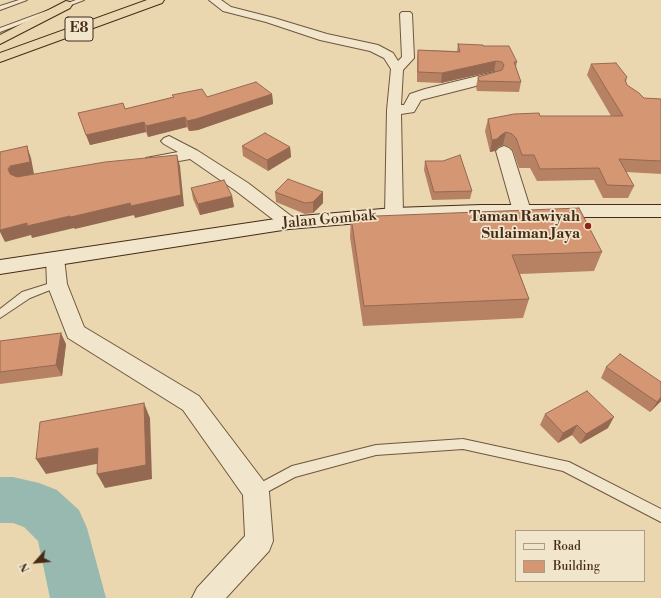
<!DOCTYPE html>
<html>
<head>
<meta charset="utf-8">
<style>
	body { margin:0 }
	#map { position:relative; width:661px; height:598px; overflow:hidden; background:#ead7b0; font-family:"Libre Bodoni",serif }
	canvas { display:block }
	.legend { position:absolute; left:515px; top:530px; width:130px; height:52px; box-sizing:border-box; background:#f1e5cc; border:1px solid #ad9b84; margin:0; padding:5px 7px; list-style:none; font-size:12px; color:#462b17 }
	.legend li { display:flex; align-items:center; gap:8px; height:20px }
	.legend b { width:20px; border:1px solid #ad9b84 }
	.north { position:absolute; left:16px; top:542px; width:40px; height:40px; -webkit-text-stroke:3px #f1e5cc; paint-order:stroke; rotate:243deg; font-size:11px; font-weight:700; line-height:16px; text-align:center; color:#462b17 }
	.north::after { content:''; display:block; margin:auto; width:14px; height:18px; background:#462b17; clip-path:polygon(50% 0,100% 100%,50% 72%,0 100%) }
</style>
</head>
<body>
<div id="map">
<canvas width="661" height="598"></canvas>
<ul class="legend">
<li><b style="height:5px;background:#f1e5cc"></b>Road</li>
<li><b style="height:11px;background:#d59674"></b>Building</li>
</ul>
<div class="north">N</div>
</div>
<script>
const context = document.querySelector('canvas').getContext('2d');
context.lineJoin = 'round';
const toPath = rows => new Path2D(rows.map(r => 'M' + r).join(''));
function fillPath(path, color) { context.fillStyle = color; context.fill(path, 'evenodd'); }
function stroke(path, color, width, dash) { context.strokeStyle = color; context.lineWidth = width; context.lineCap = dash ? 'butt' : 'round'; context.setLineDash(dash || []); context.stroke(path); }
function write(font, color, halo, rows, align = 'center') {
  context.font = font + ' "Libre Bodoni",serif'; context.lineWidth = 3.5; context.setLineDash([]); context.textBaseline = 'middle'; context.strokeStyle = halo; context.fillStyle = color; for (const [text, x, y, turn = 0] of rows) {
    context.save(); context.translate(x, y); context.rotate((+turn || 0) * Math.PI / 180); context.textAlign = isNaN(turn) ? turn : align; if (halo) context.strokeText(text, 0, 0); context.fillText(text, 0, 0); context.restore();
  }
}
fillPath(toPath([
	[0,477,13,477,39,483,57,490,79,510,87,528,106,598,50,598,38,541,24,527,13,523,0,523,0,477]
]), '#98b9af');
const service = toPath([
	[19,0,27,0,0,10,0,6,19,0],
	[76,0,84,0,0,32,0,28,76,0],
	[57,281,60,282,62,284,60,286,30,298,0,318,0,309,22,292,57,281],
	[463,439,569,462,661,509,661,522,563,471,463,449,376,455,295,477,256,498,251,496,250,492,251,488,292,466,376,445,463,439]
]);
const minor = toPath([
	[209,0,221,0,231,7,274,18,327,34,378,45,393,53,398,61,402,57,400,14,402,12,410,12,412,14,414,58,403,70,401,105,404,105,410,94,425,89,494,72,499,73,501,76,499,79,472,87,421,100,414,112,401,114,403,214,400,218,394,219,388,218,385,214,387,110,391,69,384,58,370,51,320,40,266,22,223,11,209,0],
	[169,136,198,151,248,183,295,219,298,223,295,227,289,229,283,227,236,191,190,159,152,166,146,164,144,161,146,158,178,152,164,144,161,141,164,138,169,136],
	[504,146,509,148,512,151,531,211,528,215,522,216,516,215,513,211,496,151,499,148,504,146],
	[55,252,62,254,64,258,67,284,84,327,199,396,265,483,269,492,273,541,269,551,226,598,192,598,197,588,245,536,243,495,183,410,68,338,47,284,46,258,48,254,55,252]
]);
const secondary = toPath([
	[481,205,661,205,661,217,481,217,394,220,289,229,0,274,0,260,289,217,394,208,481,205]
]);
const motorway = toPath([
	[147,0,164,0,162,3,0,62,0,53,147,0],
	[66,1,70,2,72,5,70,8,0,44,0,35,66,1]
]);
stroke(service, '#6f563d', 2);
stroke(minor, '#6f563d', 2);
stroke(secondary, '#462b17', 2);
stroke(motorway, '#462b17', 2);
fillPath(service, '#f1e5cc');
fillPath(minor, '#f1e5cc');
fillPath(secondary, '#f1e5cc');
fillPath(motorway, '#ead7b0');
fillPath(toPath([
	[458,44,483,46,517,62,516,67,521,82,519,92,477,91,476,87,478,77,497,71,494,71,441,83,417,82,417,60,418,50,457,51],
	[591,64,627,77,626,82,627,85,644,98,661,99,661,174,626,172,634,186,628,198,603,198,594,180,537,181,530,168,519,168,513,151,510,147,503,145,498,147,495,151,490,152,485,131,488,119,540,116,611,116,587,75],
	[272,94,273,104,198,130,189,131,187,127,148,137,146,132,90,145,78,113,125,109,173,97,172,95,207,97],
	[242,146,290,147,291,157,268,171,243,156],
	[425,161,472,191,470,199,432,200,424,170],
	[191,188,232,196,234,207,200,215,193,199],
	[275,192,323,203,313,213,305,214,276,202],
	[351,217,602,252,594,271,520,274,529,299,523,318,363,326,350,237],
	[0,341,66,344,62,376,0,384],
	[606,367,661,401,650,412,601,378],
	[545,414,608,428,580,444,572,435,558,443,540,425]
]), '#b78164');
fillPath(toPath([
	[496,61,494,71,441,83,442,73],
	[272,94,273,104,198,130,189,131,187,121],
	[185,117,187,127,148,137,146,126],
	[144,122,146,132,90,145,86,135],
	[506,132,503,145,498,147,495,151,490,152,492,140,501,135],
	[27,146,31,158,34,174,16,178,13,181,8,169],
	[290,147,291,157,268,171,267,160],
	[177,155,180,166,184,206,135,218,131,206],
	[323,192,323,203,313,213,313,202],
	[232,196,234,207,200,215,198,204],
	[130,203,134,215,75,229,74,228,32,238,31,235,5,242,0,232,0,230,27,223,70,216],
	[61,333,66,344,62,376,56,365],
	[661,397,661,401,650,412,657,402],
	[144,403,150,418,152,479,105,488,97,474],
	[614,417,608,428,580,444,586,434],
	[577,425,572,435,558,443,563,433],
	[98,448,106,462,46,474,36,459]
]), '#956951');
const building = toPath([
	[458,44,483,45,483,46,509,46,517,62,514,62,521,82,479,81,478,77,502,70,504,65,502,62,496,61,442,73,418,72,418,50,460,52,458,44],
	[616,63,627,77,625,80,627,85,639,93,644,98,661,99,661,161,619,159,634,186,607,185,599,168,540,169,534,155,522,155,516,138,512,134,506,132,501,135,497,139,492,140,488,119,514,114,539,113,540,116,623,116,591,64,616,63],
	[256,82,272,94,196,119,187,121,185,117,146,126,144,122,86,135,78,113,123,103,125,109,174,97,172,95,202,89,207,97,256,82],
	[265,133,290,147,267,160,242,146,265,133],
	[27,146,30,162,10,166,8,169,10,174,17,177,105,162,177,155,181,195,131,206,130,203,71,217,70,216,27,226,27,223,0,230,0,152,27,146],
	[460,155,472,191,434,192,425,161,443,161,460,155],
	[288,179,323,192,313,202,305,203,275,192,288,179],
	[224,180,232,196,198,204,191,188,224,180],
	[579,208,602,252,512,255,529,299,364,306,351,217,579,208],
	[61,333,56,365,0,372,0,341,61,333],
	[620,354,661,382,661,397,657,402,606,367,620,354],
	[587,391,614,417,586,434,577,425,563,433,545,414,587,391],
	[144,403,146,465,97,474,98,448,36,459,40,422,144,403]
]);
fillPath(building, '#d59674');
stroke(building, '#956951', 1);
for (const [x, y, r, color] of [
	[588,226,4,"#8f2418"]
]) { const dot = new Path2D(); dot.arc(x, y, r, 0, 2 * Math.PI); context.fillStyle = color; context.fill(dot); stroke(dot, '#f1e5cc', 1.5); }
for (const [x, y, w] of [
	[79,29,28]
]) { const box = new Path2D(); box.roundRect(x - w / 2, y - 12, w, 24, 3); context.fillStyle = '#f1e5cc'; context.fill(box); stroke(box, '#462b17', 1); }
write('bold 14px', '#462b17', null, [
	["E8",79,29]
]);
write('bold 15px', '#462b17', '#f1e5cc', [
	["Taman Rawiyah",580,217],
	["Sulaiman Jaya",580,234]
], 'right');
write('15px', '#462b17', '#f1e5cc', [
	["Jalan Gombak",329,220,-5]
]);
</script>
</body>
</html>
